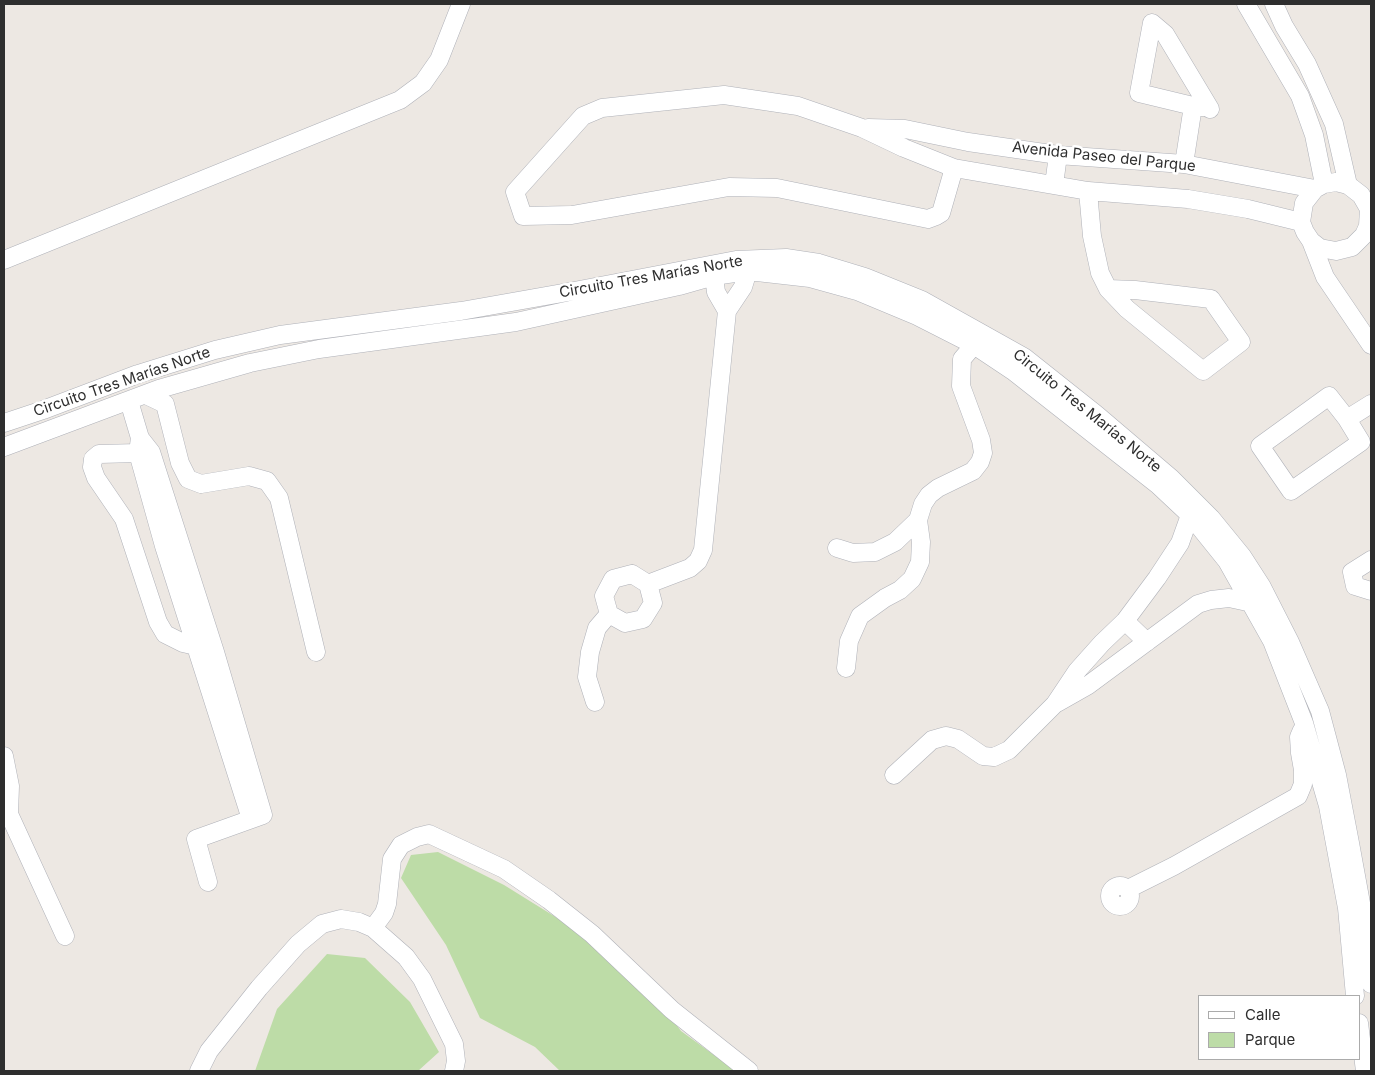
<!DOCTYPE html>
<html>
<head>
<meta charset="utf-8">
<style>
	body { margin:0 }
	#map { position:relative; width:1375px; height:1075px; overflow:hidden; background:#ede8e3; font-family:Inter,sans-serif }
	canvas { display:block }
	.frame { position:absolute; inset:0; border:5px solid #2e2e2e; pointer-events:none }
	.legend { position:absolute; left:1198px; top:995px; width:162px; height:65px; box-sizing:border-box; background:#fff; border:1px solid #ababab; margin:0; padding:6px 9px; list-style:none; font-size:15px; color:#2e2e2e }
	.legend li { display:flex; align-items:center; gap:10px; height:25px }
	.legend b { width:25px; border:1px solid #ababab }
</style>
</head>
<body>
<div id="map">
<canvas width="1375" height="1075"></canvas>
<div class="frame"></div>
<ul class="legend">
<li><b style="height:6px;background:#fff"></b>Calle</li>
<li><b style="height:14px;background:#bddca7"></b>Parque</li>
</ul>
</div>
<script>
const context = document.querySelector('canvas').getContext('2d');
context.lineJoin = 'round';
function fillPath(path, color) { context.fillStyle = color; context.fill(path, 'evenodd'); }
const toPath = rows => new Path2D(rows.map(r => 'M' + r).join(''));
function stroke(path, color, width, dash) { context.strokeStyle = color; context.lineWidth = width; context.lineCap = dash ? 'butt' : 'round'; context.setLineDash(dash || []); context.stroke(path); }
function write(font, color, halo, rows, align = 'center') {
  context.font = font + ' Inter,sans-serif'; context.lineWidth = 5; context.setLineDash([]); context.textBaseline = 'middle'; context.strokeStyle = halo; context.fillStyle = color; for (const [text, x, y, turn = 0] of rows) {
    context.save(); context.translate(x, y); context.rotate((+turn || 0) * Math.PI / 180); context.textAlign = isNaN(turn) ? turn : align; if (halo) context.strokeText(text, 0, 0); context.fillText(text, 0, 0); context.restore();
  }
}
fillPath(toPath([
	[438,852,504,885,562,921,648,987,681,1031,736,1071,560,1071,535,1047,480,1018,446,945,401,878,411,855],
	[327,954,365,958,410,1002,439,1052,418,1071,255,1071,277,1009]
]), '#bddca7');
const minor = toPath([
	[1246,4,1300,96,1314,135,1324,184],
	[1274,4,1284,26,1307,64,1334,124,1348,185],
	[1152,23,1139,93,1193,106],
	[1152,23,1165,34,1210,109],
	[868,128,905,129,968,142,1058,155,1184,164,1315,189],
	[1184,164,1193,106,1203,107],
	[954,168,941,213,936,216,928,219,777,188,729,187,572,215,523,216,515,192,583,116,602,108,724,95,798,106,862,128,904,148,954,168,1088,191,1188,199,1248,209,1301,222],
	[1054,185,1058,155],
	[1088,191,1092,236,1100,273,1108,289,1127,309,1203,371,1241,342,1211,299,1135,290,1108,289],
	[1311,241,1320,248,1336,251,1352,247,1364,235,1368,226,1369,209,1361,195,1348,185,1336,182,1324,184,1315,189,1304,203,1301,222,1305,232,1311,241,1325,277,1371,345],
	[4,260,400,100,423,83,439,60,461,4],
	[714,276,716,292,727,311],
	[146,395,165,404,180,463,188,479,201,484,249,476,267,481,279,498,316,652],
	[1329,396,1347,419,1361,442,1291,491,1260,446,1329,396],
	[129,401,140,438,138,453,164,546,251,819],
	[1347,419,1371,404],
	[4,423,43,410,138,374,215,350,280,335,461,311,574,291,736,260,786,258,819,263,865,277,922,300,1024,357,1097,415,1171,478,1211,518,1242,556,1262,587,1290,642,1320,711,1337,775,1350,843,1365,925,1371,984],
	[140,438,151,452,215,652,263,815,196,839,208,882],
	[4,447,159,389,250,363,319,349,516,322,679,286,714,276,748,271,810,278,857,291,917,316,974,345,1013,371,1158,485,1190,515,1227,561,1272,641,1304,723,1328,806,1347,908,1355,996],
	[138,453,99,454,93,459,92,467,96,478,124,519,158,622,165,634,183,643,196,646],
	[837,548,853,553,875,552,895,542,918,520],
	[1371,560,1352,572,1355,586,1371,591],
	[632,574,648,584,653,603,643,619,625,623,609,614,604,596,613,579,632,574],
	[648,584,690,568,698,561,703,550,727,311,743,287,748,271],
	[1125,621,1147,642],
	[846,668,849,641,860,616,885,598,900,590,912,579,920,562,921,542,918,520,923,504,929,495,938,488,973,471,980,462,983,453,981,440,961,386,962,359,974,345],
	[595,702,587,677,590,652,597,628,609,614],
	[1057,703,1087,686,1198,604,1211,600,1229,598,1252,603],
	[4,756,10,786,9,814],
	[894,775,932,740,946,736,958,739,983,756,994,757,1009,750,1055,704,1077,671,1102,643,1125,621,1157,578,1180,543,1190,515],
	[4,809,9,814,65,936],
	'1110 896a10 10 0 1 1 20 0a10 10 0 1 1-20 0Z',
	[1128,889,1174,866,1298,796,1303,784,1303,770,1300,753,1299,737,1302,730],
	[373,928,384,913,387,904,392,859,401,845,417,837,429,834,504,869,549,900,592,934,672,1010,749,1071],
	[1359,1023,1365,1071],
	[199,1071,209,1051,259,988,298,944,322,924,341,919,359,922,373,928,406,957,422,979,454,1044,456,1061,454,1071]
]);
stroke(minor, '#afb1b8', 19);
stroke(minor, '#fff', 18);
write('15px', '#2e2e2e', '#fff', [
	["Avenida Paseo del Parque",1104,157,6],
	["Circuito Tres Marías Norte",651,277,-10],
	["Circuito Tres Marías Norte",122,382,-19],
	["Circuito Tres Marías Norte",1087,411,39]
]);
</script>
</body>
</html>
